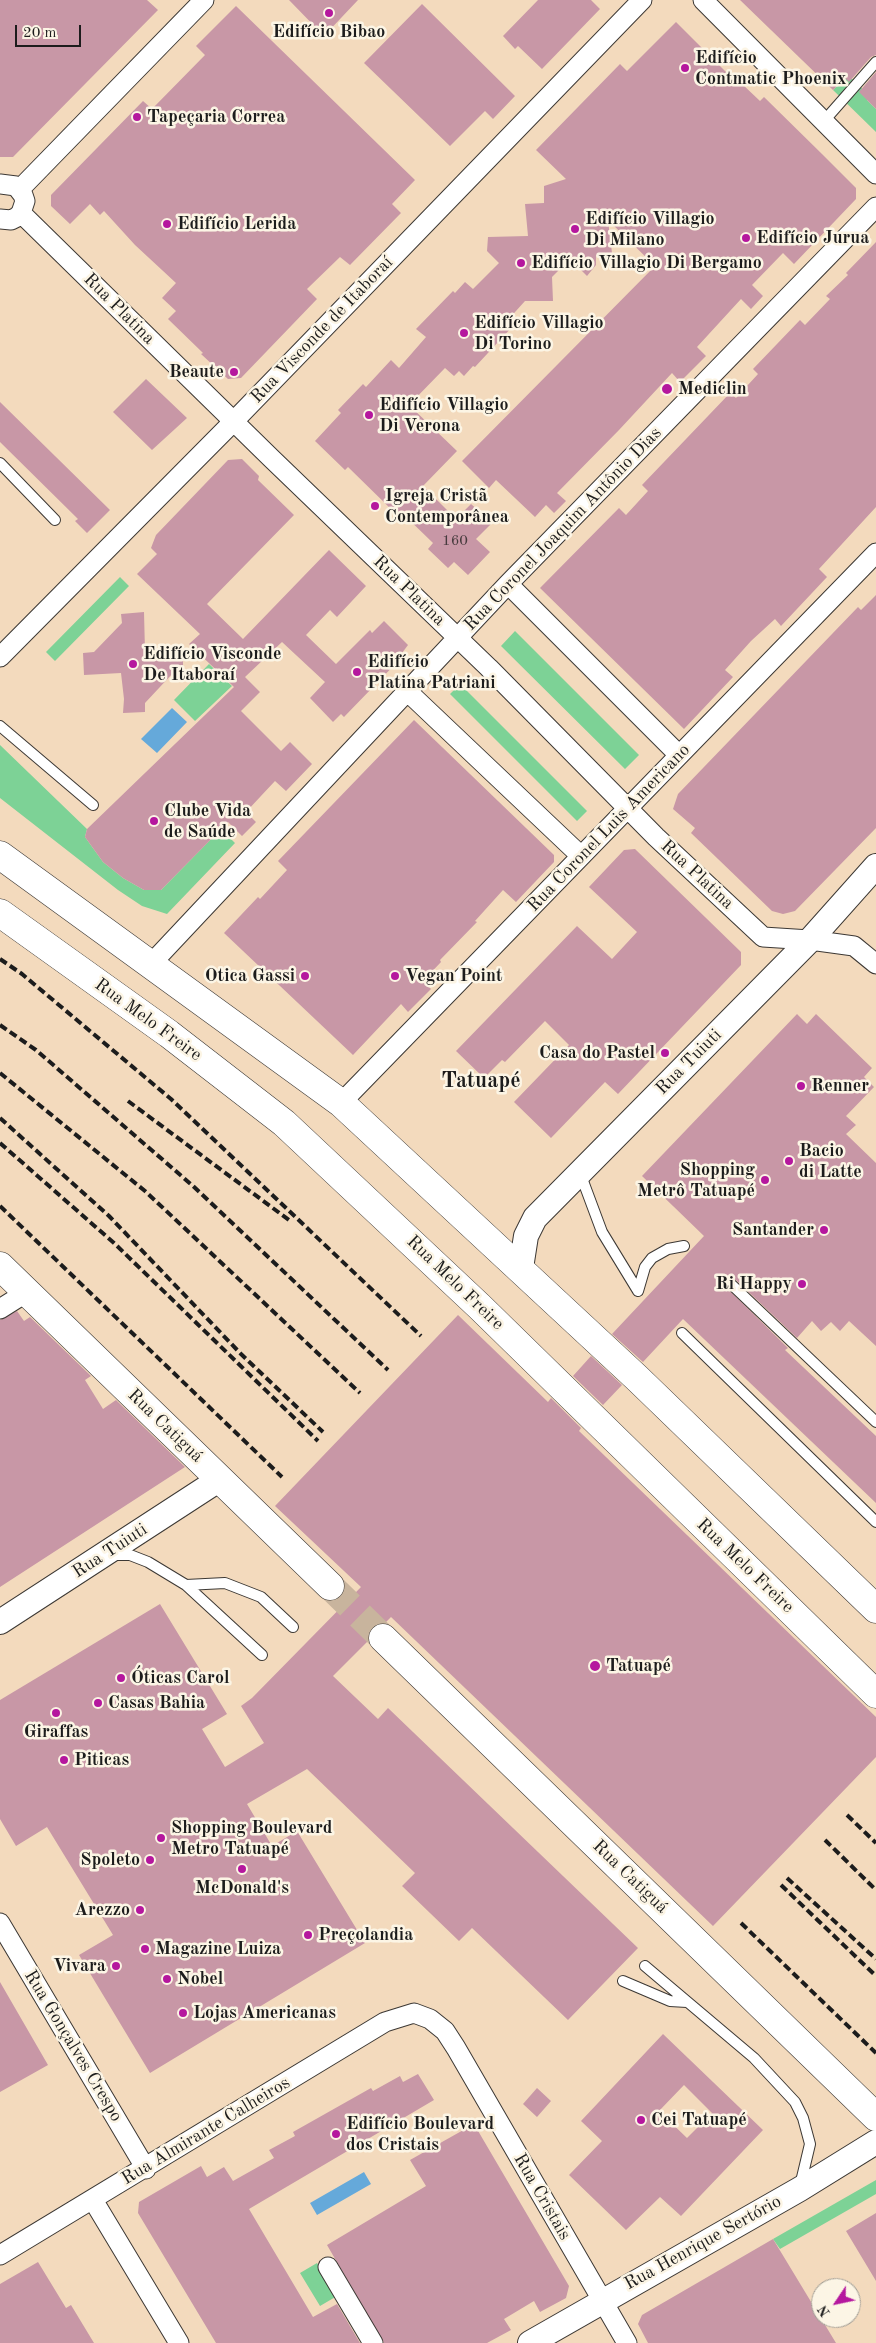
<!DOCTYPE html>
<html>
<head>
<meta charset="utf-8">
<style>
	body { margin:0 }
	#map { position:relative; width:876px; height:2343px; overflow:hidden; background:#f3dabd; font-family:"Old Standard TT",serif }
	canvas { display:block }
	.north { position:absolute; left:811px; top:2278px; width:50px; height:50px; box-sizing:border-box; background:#fcf5e5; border:1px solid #a29e95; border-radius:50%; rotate:236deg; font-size:14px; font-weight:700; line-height:20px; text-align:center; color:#1c1c1c }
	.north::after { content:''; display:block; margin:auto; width:18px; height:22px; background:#b5179e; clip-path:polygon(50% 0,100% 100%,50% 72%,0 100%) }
	.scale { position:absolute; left:15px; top:25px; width:66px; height:22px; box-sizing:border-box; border:2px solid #1c1c1c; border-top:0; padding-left:6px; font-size:15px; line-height:18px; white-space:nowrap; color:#1c1c1c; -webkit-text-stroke:4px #fcf5e5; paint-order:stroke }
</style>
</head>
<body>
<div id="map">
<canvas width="876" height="2343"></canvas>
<div class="north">N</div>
<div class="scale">20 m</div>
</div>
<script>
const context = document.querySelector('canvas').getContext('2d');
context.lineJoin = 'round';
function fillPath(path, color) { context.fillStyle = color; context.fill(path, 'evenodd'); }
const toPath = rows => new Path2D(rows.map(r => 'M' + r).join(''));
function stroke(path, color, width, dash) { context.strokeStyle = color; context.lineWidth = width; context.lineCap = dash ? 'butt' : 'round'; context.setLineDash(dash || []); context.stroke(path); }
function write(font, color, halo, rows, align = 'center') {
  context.font = font + ' "Old Standard TT",serif'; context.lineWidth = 5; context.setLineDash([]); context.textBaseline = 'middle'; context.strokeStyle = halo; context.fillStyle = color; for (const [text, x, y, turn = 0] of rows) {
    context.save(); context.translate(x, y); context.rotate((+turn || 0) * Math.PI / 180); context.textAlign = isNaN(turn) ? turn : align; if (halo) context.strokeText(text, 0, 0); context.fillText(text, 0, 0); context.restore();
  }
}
fillPath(toPath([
	[848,75,871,97,867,100,876,109,876,132,833,90],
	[120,577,129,586,55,661,46,652],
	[515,631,639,755,625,769,501,646],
	[209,664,232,686,195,721,174,700],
	[460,684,587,811,577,821,450,694],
	[0,745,87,829,85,837,103,862,123,878,144,890,161,890,221,829,235,843,167,914,142,906,118,890,0,798],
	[876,2180,876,2194,780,2249,773,2239],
	[317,2263,337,2296,320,2306,300,2273]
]), '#7dd296');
fillPath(toPath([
	[172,708,187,722,157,753,141,739],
	[364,2172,371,2184,317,2215,310,2203]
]), '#65a9da');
fillPath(toPath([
	[0,0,147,0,158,10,13,157,0,157],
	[289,0,358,0,324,36],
	[538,0,591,0,600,9,542,69,518,46,515,49,503,36],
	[740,0,876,0,876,55,871,57,849,82,845,78,833,90],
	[422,4,515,96,493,119,485,111,450,146,364,63],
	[236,6,415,180,392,204,401,213,350,265,340,257,307,289,317,299,241,378,228,379,201,354,203,353,168,319,176,311,162,298,176,283,135,245,104,211,100,215,90,204,70,224,51,206,51,195,143,101,152,109,205,55,196,46],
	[676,22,739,85,741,83,760,101,764,97,822,154,856,188,856,199,794,264,783,253,752,285,763,296,751,309,741,299,697,347,706,356,680,382,672,373,619,430,557,493,566,501,554,513,546,505,535,517,496,480,489,488,462,461,655,266,608,220,612,253,596,255,596,265,587,276,570,259,552,277,553,301,525,301,506,322,512,327,475,367,473,366,464,376,459,371,454,376,445,368,409,405,457,451,423,486,456,519,471,504,492,523,476,539,490,552,468,575,454,562,448,568,428,549,433,543,400,511,396,514,348,467,345,470,315,441,341,413,338,410,363,384,366,387,391,360,399,368,426,337,416,329,453,291,455,293,465,282,473,289,499,263,487,251,488,237,528,236,525,204,544,203,544,186,566,179,536,150,620,64,627,71],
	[876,72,876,109,859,92],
	[876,242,876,507,819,569,827,577,781,626,775,619,751,641,725,670,733,677,684,729,540,588,619,508,626,515,648,491,642,485,730,393,736,398,758,374,753,369,800,320,805,325,830,299,826,296,848,275,846,273],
	[146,379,187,418,152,450,113,412],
	[0,402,110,510,87,533,75,521,78,519,0,442],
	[242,459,259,476,258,480,294,515,207,604,243,639,329,550,366,586,337,617,330,610,306,635,336,664,370,630,372,633,384,621,408,645,402,653,404,655,344,717,341,714,333,722,310,698,325,682,282,642,245,677,260,692,241,711,281,751,290,742,312,764,286,791,275,781,246,812,256,822,242,836,228,822,161,890,144,890,123,878,103,862,85,837,87,829,234,687,189,644,200,634,137,574,157,554,151,548,156,535,228,460],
	[876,595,876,828,795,911,783,914,772,911,691,833,695,828,673,809,678,794,858,607,861,610],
	[144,612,145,652,183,651,183,673,173,673,145,703,145,712,123,713,124,699,121,673,84,675,83,653,94,652,122,623,121,614],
	[414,720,554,855,554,862,516,902,503,890,475,921,477,922,440,960,441,962,423,981,431,989,408,1012,401,1004,353,1055,224,933,258,897,260,899,287,870,278,861],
	[635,849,741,952,741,965,618,1094,605,1082,551,1138,514,1102,569,1045,545,1021,505,1062,502,1060,484,1078,456,1051,577,926,612,959,637,932,589,887,624,850],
	[797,1014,807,1024,816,1014,872,1068,864,1077,874,1087,846,1116,856,1125,846,1134,876,1163,876,1346,849,1321,840,1331,831,1322,821,1331,812,1321,797,1338,736,1280,727,1280,725,1286,788,1348,785,1350,876,1436,876,1503,683,1319,643,1362,612,1334,704,1236,642,1176],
	[17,1311,24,1321,30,1317,91,1376,85,1380,103,1409,116,1400,185,1467,0,1587,0,1320],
	[458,1315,548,1402,551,1398,581,1428,579,1431,876,1717,876,1757,713,1926,391,1617,385,1623,378,1623,372,1628,368,1634,368,1641,333,1676,378,1719,388,1708,638,1948,568,2020,472,1928,459,1941,402,1886,415,1873,307,1769,247,1804,272,1846,297,1831,365,1943,150,2073,79,1955,113,1935,47,1827,16,1846,0,1819,0,1700,160,1604,227,1714,202,1729,225,1767,264,1743,241,1706,252,1698,361,1587,275,1506],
	[591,1356,622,1385,603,1405,573,1376],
	[0,1982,48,2065,0,2092],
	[663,2034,763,2130,681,2216,660,2197,626,2230,569,2175,602,2141,581,2121],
	[684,2085,712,2113,687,2138,659,2111],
	[418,2074,434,2100,249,2209,313,2317,337,2304,360,2343,216,2343,138,2213,139,2202,201,2166,207,2177,224,2167,233,2181,274,2158,269,2150,295,2136,293,2132,371,2088,373,2091,400,2076,403,2082],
	[537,2088,551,2101,537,2117,523,2104],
	[474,2124,569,2286,566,2298,540,2312,534,2301,504,2319,511,2330,487,2343,384,2343,327,2245,426,2186,410,2160],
	[876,2213,876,2281,846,2231],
	[773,2239,836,2343,648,2343,638,2324,642,2315],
	[38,2262,66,2308,71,2305,94,2343,0,2343,0,2284]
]), '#c897a6');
stroke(toPath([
	[330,1586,383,1638]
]), '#c8b49d', 28, [28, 14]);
const service = toPath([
	[824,121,876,62],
	[0,463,55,520],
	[0,726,93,805],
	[580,1173,602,1232,638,1291],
	[732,1285,876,1422],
	[638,1291,645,1267,652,1258,668,1249,684,1246],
	[682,1333,876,1522],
	[113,1555,130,1555,148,1562,186,1585,262,1655],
	[186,1585,225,1583,261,1597,293,1627],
	[645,1966,754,2058,795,2102,803,2118,810,2144,800,2186],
	[623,1981,670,2001,687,2002]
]);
const minor = toPath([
	[703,0,876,174],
	[0,184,16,186,23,195,25,201,21,213,17,217,11,220,0,219],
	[20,189,204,0],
	[21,213,271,458,489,668,656,837,763,937,810,940,854,946,876,964],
	[508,584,679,755],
	[0,657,234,421,642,0],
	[407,691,581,856],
	[151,964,508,584,876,207],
	[341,1103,876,553],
	[0,1309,27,1292],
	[0,1923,146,2169],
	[93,2200,179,2343],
	[0,2255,385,2022,414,2013,430,2019,445,2031,456,2048,627,2343],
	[328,2267,373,2343]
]);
const tertiary = toPath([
	[521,1268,526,1236,535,1218,810,940,876,866],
	[0,1622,220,1479],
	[530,2343,800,2189,876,2142]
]);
const secondary = toPath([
	[0,1266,330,1586],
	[383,1638,876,2117]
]);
const trunk = toPath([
	[0,855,341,1103,637,1378,876,1609],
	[0,913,169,1034,284,1123,480,1307,876,1694]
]);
stroke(service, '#3c3834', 12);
stroke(minor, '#3c3834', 21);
stroke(tertiary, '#3c3834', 26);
stroke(secondary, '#3c3834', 29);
stroke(trunk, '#3c3834', 29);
stroke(service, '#fff', 10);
stroke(minor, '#fff', 19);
stroke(tertiary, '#fff', 24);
stroke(secondary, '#fff', 28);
stroke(trunk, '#fff', 28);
stroke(toPath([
	[0,959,22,974,171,1099,421,1336],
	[0,1025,36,1050,193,1186,388,1370],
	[0,1073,145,1191,360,1393],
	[128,1101,289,1220],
	[0,1118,109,1216,241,1354,323,1432],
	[0,1143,114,1243,318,1441],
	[0,1206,282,1477],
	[847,1815,876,1843],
	[825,1840,876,1890],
	[787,1878,876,1959],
	[781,1885,876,1976],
	[741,1923,876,2053]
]), '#1c1c1c', 4, [8, 4]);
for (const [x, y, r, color] of [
	[329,13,5,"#b5179e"],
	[685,68,5,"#b5179e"],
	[137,117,5,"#b5179e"],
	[167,224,5,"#b5179e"],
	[575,229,5,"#b5179e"],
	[746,238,5,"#b5179e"],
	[521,263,5,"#b5179e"],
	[464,333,5,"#b5179e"],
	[234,372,5,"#b5179e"],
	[667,389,6,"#b5179e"],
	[369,415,5,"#b5179e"],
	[375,506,5,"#b5179e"],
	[133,664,5,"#b5179e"],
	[357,672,5,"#b5179e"],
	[154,821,5,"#b5179e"],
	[305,976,5,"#b5179e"],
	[395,976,5,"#b5179e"],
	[665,1053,5,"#b5179e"],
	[801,1086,5,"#b5179e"],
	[789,1161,5,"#b5179e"],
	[765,1180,5,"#b5179e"],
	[824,1230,5,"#b5179e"],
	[802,1284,5,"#b5179e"],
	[595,1666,6,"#b5179e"],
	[121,1678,5,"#b5179e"],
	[98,1703,5,"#b5179e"],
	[56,1713,5,"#b5179e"],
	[64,1760,5,"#b5179e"],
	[161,1838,5,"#b5179e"],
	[150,1860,5,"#b5179e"],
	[242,1869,5,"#b5179e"],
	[140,1910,5,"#b5179e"],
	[308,1935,5,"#b5179e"],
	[145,1949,5,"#b5179e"],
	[116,1966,5,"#b5179e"],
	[167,1979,5,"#b5179e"],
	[183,2013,5,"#b5179e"],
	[641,2120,5,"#b5179e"],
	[336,2134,5,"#b5179e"]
]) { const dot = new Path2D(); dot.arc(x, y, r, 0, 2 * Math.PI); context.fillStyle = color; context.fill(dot); stroke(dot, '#fcf5e5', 2); }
write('15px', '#473b3e', null, [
	["160",455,541]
]);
write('bold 18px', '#1c1c1c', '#fcf5e5', [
	["Edifício Bibao",329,32,"center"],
	["Edifício",695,58],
	["Contmatic Phoenix",695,79],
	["Tapeçaria Correa",147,117],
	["Edifício Villagio",585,219],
	["Di Milano",585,240],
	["Edifício Lerida",177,224],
	["Edifício Jurua",756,238],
	["Edifício Villagio Di Bergamo",531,263],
	["Edifício Villagio",474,323],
	["Di Torino",474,344],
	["Beaute",224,372,"right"],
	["Mediclin",678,389],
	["Edifício Villagio",379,405],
	["Di Verona",379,426],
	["Igreja Cristã",385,496],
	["Contemporânea",385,517],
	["Edifício Visconde",143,654],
	["De Itaboraí",143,675],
	["Edifício",367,662],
	["Platina Patriani",367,683],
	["Clube Vida",164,811],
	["de Saúde",164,832],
	["Otica Gassi",295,976,"right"],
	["Vegan Point",405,976],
	["Casa do Pastel",655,1053,"right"],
	["Renner",811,1086],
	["Bacio",799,1151],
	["di Latte",799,1172],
	["Shopping",755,1170,"right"],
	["Metrô Tatuapé",755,1191,"right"],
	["Santander",814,1230,"right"],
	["Ri Happy",792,1284,"right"],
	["Tatuapé",606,1666],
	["Óticas Carol",131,1678],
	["Casas Bahia",108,1703],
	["Giraffas",56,1732,"center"],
	["Piticas",74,1760],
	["Shopping Boulevard",171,1828],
	["Metro Tatuapé",171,1849],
	["Spoleto",140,1860,"right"],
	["McDonald's",242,1888,"center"],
	["Arezzo",130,1910,"right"],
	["Preçolandia",318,1935],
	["Magazine Luiza",155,1949],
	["Vivara",106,1966,"right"],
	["Nobel",177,1979],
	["Lojas Americanas",193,2013],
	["Cei Tatuapé",651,2120],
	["Edifício Boulevard",346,2124],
	["dos Cristais",346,2145]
], 'left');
write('18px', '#1c1c1c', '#fcf5e5', [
	["Rua Platina",119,309,45],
	["Rua Visconde de Itaboraí",322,330,-46],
	["Rua Coronel Joaquim Antônio Dias",563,529,-46],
	["Rua Platina",409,591,44],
	["Rua Coronel Luis Americano",609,828,-46],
	["Rua Platina",697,875,43],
	["Rua Melo Freire",148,1020,36],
	["Rua Tuiuti",689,1062,-45],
	["Rua Melo Freire",455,1283,44],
	["Rua Catiguá",165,1426,44],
	["Rua Tuiuti",110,1551,-33],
	["Rua Melo Freire",745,1566,44],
	["Rua Catiguá",630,1877,44],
	["Rua Gonçalves Crespo",73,2046,59],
	["Rua Almirante Calheiros",206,2131,-31],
	["Rua Cristais",542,2197,60],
	["Rua Henrique Sertório",703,2243,-29]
]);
write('bold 22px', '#1c1c1c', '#fcf5e5', [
	["Tatuapé",481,1081]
]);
</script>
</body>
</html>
